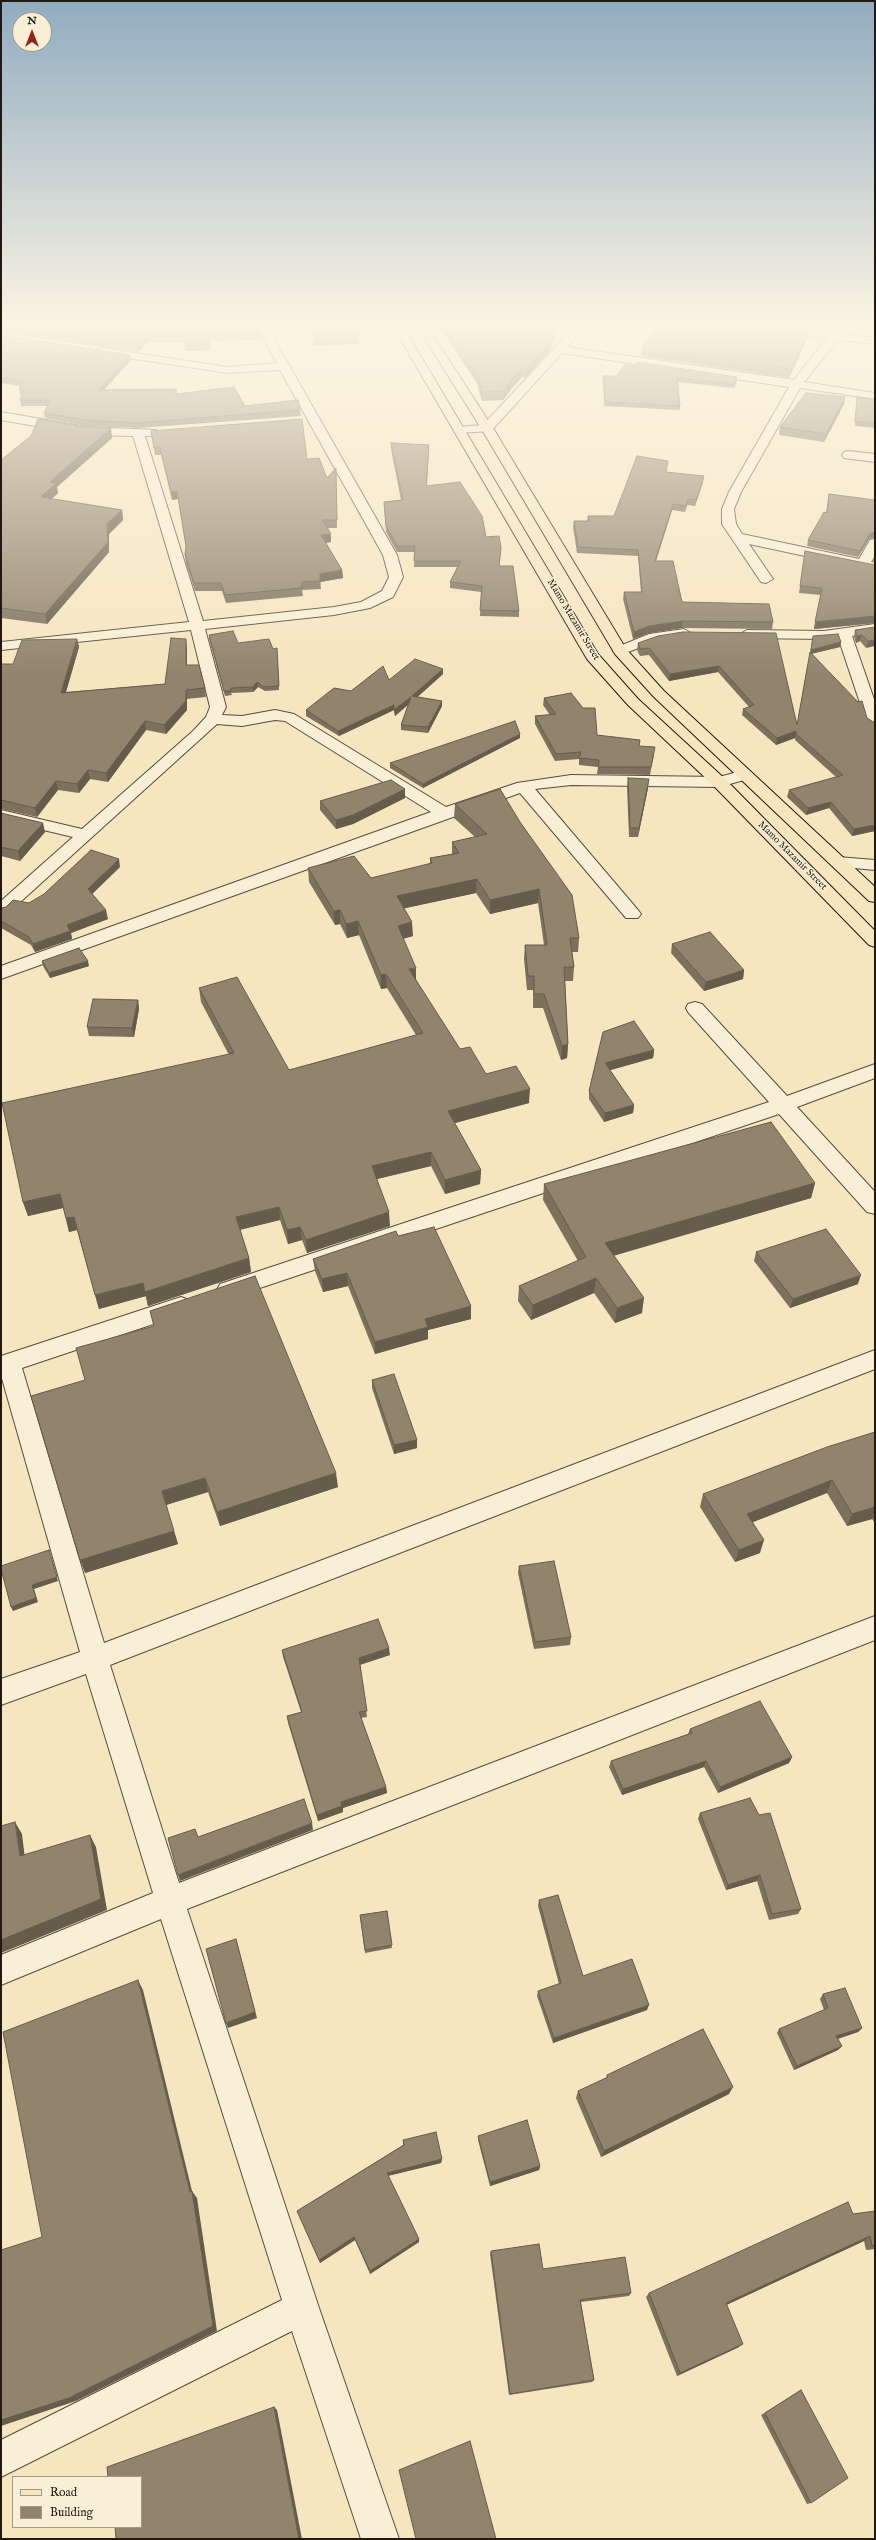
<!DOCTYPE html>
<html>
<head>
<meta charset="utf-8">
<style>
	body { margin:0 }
	#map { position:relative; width:876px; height:2540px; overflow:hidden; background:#f6e6c0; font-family:"IM FELL English",serif }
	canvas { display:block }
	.frame { position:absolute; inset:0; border:2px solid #241812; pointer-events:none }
	.legend { position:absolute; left:12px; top:2476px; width:130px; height:52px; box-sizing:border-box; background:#f9efd6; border:1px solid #a49988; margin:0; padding:5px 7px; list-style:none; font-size:12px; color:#241812 }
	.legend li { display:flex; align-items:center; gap:8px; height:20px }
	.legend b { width:20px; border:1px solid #a49988 }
	.north { position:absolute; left:12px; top:12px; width:40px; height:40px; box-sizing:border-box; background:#f9efd6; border:1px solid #a49988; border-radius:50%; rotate:0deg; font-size:11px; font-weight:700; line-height:16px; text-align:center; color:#241812 }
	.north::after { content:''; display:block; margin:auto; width:14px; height:18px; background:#8f2418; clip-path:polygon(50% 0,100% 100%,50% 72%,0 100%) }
</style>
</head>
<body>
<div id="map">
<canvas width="876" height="2540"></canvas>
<div class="frame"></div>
<ul class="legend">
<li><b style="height:5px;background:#f6e6c0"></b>Road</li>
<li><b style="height:11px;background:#91836c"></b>Building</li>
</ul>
<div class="north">N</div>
</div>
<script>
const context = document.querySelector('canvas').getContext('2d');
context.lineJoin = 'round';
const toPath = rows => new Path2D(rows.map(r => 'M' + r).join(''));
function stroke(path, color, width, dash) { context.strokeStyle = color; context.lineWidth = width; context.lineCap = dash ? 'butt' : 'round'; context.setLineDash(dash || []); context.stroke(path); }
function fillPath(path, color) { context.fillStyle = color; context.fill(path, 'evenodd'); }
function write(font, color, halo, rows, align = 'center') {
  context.font = font + ' "IM FELL English",serif'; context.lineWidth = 3; context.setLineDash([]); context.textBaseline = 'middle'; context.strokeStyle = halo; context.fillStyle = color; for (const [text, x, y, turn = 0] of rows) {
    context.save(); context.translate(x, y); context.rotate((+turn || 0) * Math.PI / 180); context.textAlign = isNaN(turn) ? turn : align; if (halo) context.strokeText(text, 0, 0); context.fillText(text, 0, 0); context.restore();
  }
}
const minor = toPath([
	[255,323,265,323,397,555,403,577,393,597,370,608,334,615,205,629,226,707,222,715,242,716,275,710,294,714,446,807,517,783,571,775,719,777,745,770,751,772,753,775,751,778,719,787,571,785,535,789,638,910,641,914,638,918,626,918,520,793,1,979,1,966,431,812,285,721,275,720,242,726,217,724,7,914,1,915,1,901,73,837,1,820,1,810,82,829,193,731,206,717,210,707,191,630,1,650,1,642,189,622,133,436,87,435,1,420,1,412,87,427,156,430,156,436,145,436,203,621,334,607,361,602,382,591,389,577,383,555,280,370,228,373,101,354,95,351,101,348,228,367,277,363,255,323],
	[578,323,588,323,567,347,794,380,827,338,733,326,728,323,755,323,832,332,840,323,850,323,842,334,875,338,875,344,838,340,804,382,875,393,875,399,800,388,741,492,734,509,736,524,742,534,859,559,870,540,875,539,875,555,871,562,875,563,875,571,749,544,773,579,766,583,761,582,722,524,722,509,729,492,789,387,562,353,491,431,457,433,457,427,483,425,578,323],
	[848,451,875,454,875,462,844,458,842,455,844,452,848,451],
	[875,624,875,632,852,636,875,702,875,729,867,724,838,637,824,639,747,638,740,634,747,630,824,631,875,624],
	[684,629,691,633,689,636,657,641,620,655,613,651,615,648,649,634,684,629],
	[838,857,875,860,875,870,832,866,829,862,832,858,838,857],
	[695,1002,702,1004,787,1096,875,1064,875,1078,797,1107,875,1192,875,1214,867,1212,779,1114,236,1296,228,1299,220,1296,217,1290,220,1284,769,1102,688,1012,686,1008,688,1004,695,1002],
	[181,1297,189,1300,192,1306,189,1312,22,1368,104,1643,875,1350,875,1369,110,1665,179,1883,875,1616,875,1640,187,1909,319,2308,399,2539,361,2539,292,2331,1,2477,1,2440,282,2300,161,1919,1,1985,1,1955,153,1893,86,1674,1,1705,1,1679,80,1652,1,1375,1,1356,181,1297]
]);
const major = toPath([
	[391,323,401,323,598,654,638,699,725,779,875,931,875,947,869,945,713,785,628,705,587,659,391,323],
	[415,323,425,323,493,428,626,649,664,691,875,887,875,902,869,901,654,697,615,654,481,428,415,323]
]);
stroke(minor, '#584c3e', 2);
stroke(major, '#241812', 2);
fillPath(minor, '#f9efd6');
fillPath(major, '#f6e6c0');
fillPath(toPath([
	[1,323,261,334,261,340,210,341,210,350,185,351,185,342,148,342,138,352,1,333],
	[360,323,359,344,313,346,313,339],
	[440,323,558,323,550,351,525,378,522,377,512,388,503,400,482,401,477,383,441,330],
	[804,323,839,323,836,325],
	[850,323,875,323,875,329,849,326],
	[809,329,808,337,789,378,641,356,642,348],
	[1,335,131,360,104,390,176,389,177,394,245,406,300,410,301,416,138,428,87,426,45,418,44,413,47,406,21,406,20,400,22,394,20,394,19,389,21,386,1,383],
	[625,365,737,381,734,388,678,382,680,406,680,410,604,406,603,376,617,376],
	[857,397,875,399,875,428,855,426],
	[844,404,824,442,779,435,780,427],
	[151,431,307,459,327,478,336,468,337,528,327,528,331,542,326,543,342,570,343,578,320,582,321,589,302,590,303,596,226,603,222,591,195,591,186,563,185,555,186,547,178,499,172,500,161,455,155,455],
	[112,438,57,487,58,493,51,499,122,510,123,520,109,534,109,552,47,624,1,618,1,460],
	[391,443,429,445,427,486,486,537,501,548,499,566,519,611,519,617,480,616,481,592,450,588,450,582,457,567,414,567,415,552,397,552,386,532,384,502,401,500,391,449],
	[666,472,703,482,695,506,687,505,685,512,672,510,656,561,682,602,773,622,772,629,682,628,649,633,633,639,623,599,624,592,641,592,638,556,577,553,573,527,574,521,587,521,588,516,614,516],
	[829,494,869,539,858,557,807,546,808,540,826,512],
	[805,551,875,565,875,624,875,623,814,629,821,595,799,593],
	[875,554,875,562,873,561],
	[875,627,866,648,860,641,856,643,854,637,855,630],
	[683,632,797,725,813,636,841,642,840,647,811,654,875,831,852,836,829,808,806,815,787,797,789,790,836,777,795,740,795,738,776,745,742,715,743,709,749,707,718,672,669,681,649,655,640,656,637,650,638,643],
	[209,635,238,643,273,649,277,648,279,690,265,691,258,687,253,692,231,693,232,695,225,696,209,639],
	[77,639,79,647,66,692,165,684,187,648,187,665,205,688,206,697,187,699,187,710,166,734,146,730,108,782,90,779,79,793,58,790,37,817,1,809,1,664,13,664],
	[443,669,443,674,417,697,442,701,442,706,428,733,401,730,401,725,408,705,395,716,394,710,339,736,306,716,306,710,351,691,389,680],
	[544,698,597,735,640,746,654,754,650,775,597,774,598,767,579,765,579,759,555,761,535,724,535,716,550,715,543,705],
	[520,738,423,788,390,768,390,763],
	[628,778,648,788,638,837,629,837,627,787],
	[500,789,579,938,578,952,572,952,574,967,573,981,565,981,568,1044,567,1058,561,1060,543,1008,533,1008,533,990,527,990,524,959,525,945,544,945,538,903,490,914,476,893,404,908,413,936,403,939,416,981,460,1049,486,1074,529,1103,454,1123,481,1170,480,1184,445,1194,431,1166,377,1179,390,1226,307,1253,302,1240,288,1244,280,1220,240,1230,249,1258,251,1272,148,1306,146,1296,99,1309,77,1230,69,1232,63,1208,28,1216,23,1202,229,1055,201,1002,199,988,289,1070,416,1035,387,988,381,989,359,935,347,938,340,924,335,925,309,882,308,868,371,878,430,864,430,858,452,854,452,842,475,837,454,818,455,804],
	[405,798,353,824,336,829,320,810,320,801],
	[1,813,45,832,20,861,1,856],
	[120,867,92,894,108,919,71,933,72,939,35,952,31,945,1,928,1,908,29,903],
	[672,944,744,970,743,979,704,991,671,953],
	[42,961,89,966,50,978,43,966],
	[138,1000,139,1009,134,1037,89,1036,87,1027],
	[603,1032,654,1050,653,1058,610,1070,634,1105,633,1113,604,1122,589,1099,589,1091],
	[815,1183,811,1198,613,1255,642,1313,615,1323,594,1293,531,1320,518,1301,519,1286,578,1261,543,1200,544,1184],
	[398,1236,471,1319,428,1330,428,1339,375,1354,348,1286,323,1292,315,1271,313,1259],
	[756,1252,858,1284,790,1308,754,1261],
	[150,1311,338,1487,220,1526,208,1492,166,1505,178,1544,85,1573,154,1326],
	[372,1380,417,1440,417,1448,394,1454,372,1388],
	[875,1432,875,1523,872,1519,847,1526,827,1493,753,1522,760,1553,735,1562,700,1507,703,1494],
	[519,1566,571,1637,570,1645,534,1649,518,1573],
	[282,1650,390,1655,360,1664,367,1717,361,1718,386,1787,387,1793,343,1808,343,1812,318,1821,288,1723,287,1716,301,1712,283,1657],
	[690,1729,792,1757,789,1763,718,1793,704,1767,622,1795,609,1767,611,1761,688,1734],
	[700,1813,801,1909,798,1914,769,1920,757,1881,726,1890,698,1819],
	[539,1900,583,1976,647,2010,553,2043,537,1996,538,1991,559,1984,538,1906],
	[387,1911,392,1948,365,1953,360,1915],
	[823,1994,862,2028,858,2032,838,2039,842,2046,838,2050,794,2070,777,2033,779,2029,824,2010,820,1999],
	[607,2075,729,2094,601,2157,576,2098,578,2091,606,2078],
	[478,2136,540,2166,539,2170,490,2186,478,2140],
	[403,2140,442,2159,441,2163,388,2176,419,2242,370,2274,355,2240,320,2263,297,2211,403,2145],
	[875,2211,875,2249,866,2250,864,2241,726,2305,739,2347,677,2376,646,2297,649,2293,853,2214],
	[491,2251,543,2269,631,2293,629,2296,581,2302,594,2380,592,2382,509,2395,490,2254],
	[801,2390,811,2503,807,2504,761,2415]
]), '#7d715d');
fillPath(toPath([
	[556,323,558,323,550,351,525,378,525,369],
	[809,329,808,337,789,378,791,369],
	[148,337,148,342,138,352,138,347],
	[130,355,131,360,99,395,98,390],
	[522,369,522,377,512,388,503,400,503,391,512,379],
	[737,377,737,381,734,388,734,384],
	[845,397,844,404,824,442,826,434],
	[111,428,112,438,57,487,58,493,43,507,41,497,50,482],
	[429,445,429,452,426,492,426,486],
	[704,476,703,482,695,506,696,500],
	[177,491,178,499,172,500,171,492],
	[688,499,687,505,685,512,686,506],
	[673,504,672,510,654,567,655,561],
	[122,510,123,520,109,534,109,552,47,624,45,614,107,524],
	[875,532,875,538,869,539,858,557,860,551,870,533],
	[331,534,331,542,322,543,321,535],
	[342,570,343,578,320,582,321,589,320,574],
	[875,616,875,623,814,629,815,622],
	[683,621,682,628,649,633,633,639,634,632,649,626],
	[862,635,860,641,856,643,857,636],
	[77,639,79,647,63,702,61,693],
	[186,639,187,648,187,674,186,665],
	[875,640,875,646,866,648,868,641],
	[841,642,840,647,810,654,811,650],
	[719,666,718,672,669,681,670,674],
	[443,669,443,674,412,702,412,696],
	[257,682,258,687,253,692,253,687],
	[186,690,187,699,187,710,166,734,164,725],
	[411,697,411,702,395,716,394,710],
	[442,701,442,706,428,733,428,727],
	[394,705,394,710,339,736,338,731],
	[145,721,146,730,108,782,106,773],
	[796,731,795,738,776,745,777,738],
	[520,734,520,738,423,788,423,784],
	[88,770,90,779,79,793,77,784],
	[649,779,648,788,638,837,639,828],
	[56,781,58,790,37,817,35,808],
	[405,789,405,798,353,824,336,829,336,820],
	[831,802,829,808,806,815,808,808],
	[43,823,45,832,20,861,18,851],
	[875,825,875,831,852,836,854,829],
	[119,859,120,867,89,897,88,889],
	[477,879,476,893,397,910,397,896],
	[539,889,538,903,490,914,490,900],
	[106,910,108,919,71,933,72,939,35,952,33,944,67,925],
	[340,910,340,924,335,925,334,911],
	[358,921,359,935,347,938,346,924],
	[412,922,413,936,398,940,398,926],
	[88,961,89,966,50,978,49,973],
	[416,968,416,982,409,969],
	[744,970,743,979,704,991,706,982],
	[386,974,387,988,381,989,381,975],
	[138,1000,139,1009,134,1037,132,1028],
	[568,1044,567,1058,561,1060,562,1046],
	[654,1050,653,1058,604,1072,605,1063],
	[530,1089,529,1103,448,1125,448,1111],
	[634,1105,633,1113,604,1122,605,1113],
	[431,1152,431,1166,373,1180,372,1166],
	[481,1170,480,1184,445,1194,445,1180],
	[815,1183,811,1198,603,1259,605,1243],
	[60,1194,63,1208,28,1216,23,1202],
	[279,1207,280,1220,238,1230,236,1217],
	[389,1212,390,1226,307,1253,306,1240],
	[74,1217,77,1230,69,1232,66,1218],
	[300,1227,302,1240,288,1244,287,1230],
	[249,1258,251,1272,148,1306,145,1292],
	[347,1273,348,1286,323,1292,322,1279],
	[861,1275,858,1284,790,1308,793,1299],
	[596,1278,594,1293,531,1320,533,1305],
	[143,1283,146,1296,99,1309,95,1295],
	[644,1298,642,1313,615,1323,617,1308],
	[471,1306,471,1319,428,1330,428,1339,375,1354,375,1342,425,1319],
	[417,1440,417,1448,394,1454,394,1445],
	[336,1473,338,1487,220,1526,217,1512],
	[205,1478,208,1492,166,1505,162,1491],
	[832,1480,827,1493,743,1526,747,1514],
	[875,1507,875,1512,872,1519,847,1526,852,1514],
	[174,1531,178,1544,85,1573,80,1560],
	[764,1540,760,1553,735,1562,739,1550],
	[49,1550,58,1581,34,1589,38,1602,13,1611,11,1607,32,1585],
	[389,1648,390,1655,360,1665,359,1658],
	[792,1757,789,1763,718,1793,720,1787],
	[706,1761,704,1767,622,1795,623,1789],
	[386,1787,387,1793,343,1808,343,1812,318,1821,317,1815,341,1802],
	[15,1822,22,1834,26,1867,20,1856],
	[312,1823,313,1830,180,1881,178,1875],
	[90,1835,96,1847,107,1910,1,1953,1,1940],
	[760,1875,757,1881,726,1890,728,1885],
	[236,1939,257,2018,228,2028,226,2023],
	[138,1980,143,1990,192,2191,197,2198,217,2331,76,2401,1,2426,1,2420,190,2192],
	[649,2005,647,2010,553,2043,554,2038],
	[862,2028,858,2032,833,2040,836,2036],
	[842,2046,838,2050,794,2070,797,2066],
	[733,2087,729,2094,601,2157,604,2151],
	[442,2159,441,2163,387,2176,387,2173],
	[540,2166,539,2170,490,2186,490,2182],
	[870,2236,864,2241,722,2307,726,2303],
	[354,2237,355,2240,320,2263,319,2260],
	[419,2239,419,2242,370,2274,370,2271],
	[743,2344,739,2347,677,2376,680,2373],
	[274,2407,277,2410,302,2539,299,2539]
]), '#665c4c');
const building = toPath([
	[1,323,254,323,261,334,209,335,209,345,185,346,184,336,148,337,138,347,1,327,1,323],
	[316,323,360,323,359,337,313,339,316,323],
	[442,323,556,323,550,342,525,369,522,369,512,379,503,391,482,392,477,374,442,323],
	[658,323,760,323,809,329,791,369,642,348,658,323],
	[1,335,130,355,98,390,176,389,176,394,234,387,245,406,298,400,300,410,137,423,86,420,44,413,50,400,20,400,24,389,19,389,23,381,1,378,1,335],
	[637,362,737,377,734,384,677,378,680,406,605,402,603,376,617,376,625,365,635,366,637,362],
	[806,393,845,397,826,434,780,427,806,393],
	[857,397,875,399,875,423,855,422,857,397],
	[38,419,85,427,111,428,50,482,56,483,41,497,122,510,107,524,108,542,45,614,1,608,1,486,3,484,1,484,1,460,31,436,38,419],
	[302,419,307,459,319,458,327,478,336,468,337,520,323,520,331,534,321,535,342,570,320,574,320,581,302,582,302,588,225,595,221,583,194,583,185,555,186,546,177,491,171,492,160,447,154,448,151,431,302,419],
	[391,443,429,445,426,486,460,482,482,516,486,537,499,536,501,548,499,566,513,566,519,611,480,610,482,586,450,582,461,561,414,561,415,546,397,546,386,526,384,502,403,500,391,443],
	[637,456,668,461,666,472,704,476,696,500,688,499,686,506,673,504,655,561,673,561,682,602,769,604,773,622,683,621,649,626,634,632,624,592,642,592,638,550,578,547,574,521,589,521,588,516,614,516,637,456],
	[829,494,875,500,875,532,870,533,860,551,808,540,824,512,827,513,829,494],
	[805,551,875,565,875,616,815,622,822,588,800,586,805,551],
	[875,627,875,640,868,641,862,635,857,636,855,630,875,627],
	[233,631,238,643,269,639,273,649,277,648,279,686,264,687,257,682,253,687,231,688,231,691,224,691,209,635,233,631],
	[683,632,776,633,797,725,810,652,858,702,862,701,867,718,875,723,875,825,854,829,831,802,808,808,789,790,843,775,796,734,796,731,777,738,743,709,754,705,719,666,670,674,649,648,640,649,638,643,658,636,683,632],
	[838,634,841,642,811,650,813,636,838,634],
	[171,638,186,639,186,665,199,665,205,688,186,690,186,701,164,725,145,721,106,773,88,770,77,784,56,781,35,808,1,800,1,664,13,664,22,640,77,639,61,693,165,684,171,638],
	[415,659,443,669,412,696,442,701,428,727,401,725,411,697,394,710,394,705,338,731,306,710,334,688,351,691,383,666,389,680,415,659],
	[571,693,583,708,595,708,597,735,640,740,639,746,655,747,651,767,598,767,599,760,579,758,581,752,556,754,535,716,556,714,544,698,571,693],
	[515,721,520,734,423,784,390,763,515,721],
	[628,778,649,779,639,828,630,828,628,778],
	[391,780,405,789,353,815,336,820,320,801,391,780],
	[500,789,520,822,572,895,579,938,570,938,574,967,564,967,568,1044,562,1046,544,994,534,994,534,976,528,976,525,945,547,945,539,889,490,900,477,879,397,896,412,922,398,926,416,968,409,969,460,1049,470,1047,486,1074,516,1066,530,1089,448,1111,481,1170,445,1180,431,1152,372,1166,389,1212,306,1240,300,1227,287,1230,279,1207,236,1217,249,1258,145,1292,143,1283,95,1295,74,1217,66,1218,60,1194,23,1202,2,1103,234,1053,199,988,237,977,289,1070,423,1033,386,974,381,975,358,921,346,924,340,910,334,911,308,868,354,856,371,878,432,863,430,858,459,853,452,842,487,834,455,804,500,789],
	[1,813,43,823,18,851,1,847,1,813],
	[91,850,119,859,88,889,106,910,67,925,70,931,33,944,29,937,1,921,1,908,6,907,13,900,29,903,44,894,91,850],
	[710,932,744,970,706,982,672,944,710,932],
	[79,948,88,961,49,973,42,961,79,948],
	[93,999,138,1000,132,1028,87,1027,93,999],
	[634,1021,654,1050,605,1063,634,1105,605,1113,589,1091,603,1032,634,1021],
	[771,1122,815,1183,605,1243,644,1298,617,1308,596,1278,533,1305,519,1286,586,1257,544,1184,771,1122],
	[434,1227,471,1306,425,1319,428,1327,375,1342,347,1273,322,1279,313,1259,396,1231,398,1236,434,1227],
	[826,1229,861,1275,793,1299,756,1252,826,1229],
	[255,1276,336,1473,217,1512,205,1478,162,1491,174,1531,80,1560,31,1396,85,1380,76,1348,154,1326,150,1311,255,1276],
	[394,1374,417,1440,394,1445,372,1380,394,1374],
	[875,1432,875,1507,852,1514,832,1480,747,1514,764,1540,739,1550,703,1494,827,1447,875,1432],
	[49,1550,57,1577,32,1585,36,1598,11,1607,1,1569,1,1566,49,1550],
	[554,1561,571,1637,535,1642,519,1566,554,1561],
	[378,1619,389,1648,359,1658,367,1711,359,1712,386,1787,341,1802,342,1806,317,1815,287,1716,302,1712,282,1650,378,1619],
	[760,1701,792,1757,720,1787,706,1761,623,1789,611,1761,692,1733,690,1729,760,1701],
	[750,1798,759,1815,770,1813,801,1909,772,1914,760,1875,728,1885,700,1813,750,1798],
	[304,1799,312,1823,178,1875,168,1838,195,1829,198,1837,304,1799],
	[15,1822,20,1856,90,1835,101,1899,1,1940,1,1826,15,1822],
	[558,1895,583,1976,632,1959,649,2005,554,2038,538,1991,561,1983,539,1900,558,1895],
	[387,1911,392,1945,365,1950,360,1915,387,1911],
	[236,1939,255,2012,226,2023,206,1949,236,1939],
	[138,1980,190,2192,192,2191,213,2326,69,2398,1,2420,1,2250,42,2237,3,2032,138,1980],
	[845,1988,862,2028,836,2036,842,2046,797,2066,779,2029,828,2008,823,1994,845,1988],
	[703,2029,733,2087,604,2151,578,2091,608,2077,607,2075,703,2029],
	[527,2120,540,2166,490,2182,478,2136,527,2120],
	[436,2132,442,2159,387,2173,419,2239,370,2271,354,2237,319,2260,297,2211,404,2145,403,2140,436,2132],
	[848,2202,853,2214,875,2211,875,2245,872,2246,870,2236,726,2303,743,2344,680,2373,649,2293,848,2202],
	[539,2244,543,2269,625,2257,631,2293,580,2300,594,2380,510,2394,491,2251,539,2244],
	[801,2390,848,2478,811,2503,765,2413,801,2390],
	[274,2407,299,2539,116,2539,115,2527,141,2527,141,2477,108,2477,107,2467,274,2407],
	[470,2441,496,2539,416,2539,399,2470,470,2441]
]);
fillPath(building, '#91836c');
stroke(building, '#665c4c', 1);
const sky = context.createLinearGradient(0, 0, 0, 678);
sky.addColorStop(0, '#91acc0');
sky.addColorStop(0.48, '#fbf4e3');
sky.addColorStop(1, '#fbf4e300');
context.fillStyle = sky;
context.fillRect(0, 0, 876, 678);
write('10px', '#241812', '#f9efd6', [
	["Mamo Mazamir Street",573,620,59],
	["Mamo Mazamir Street",792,856,45]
]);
</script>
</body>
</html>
